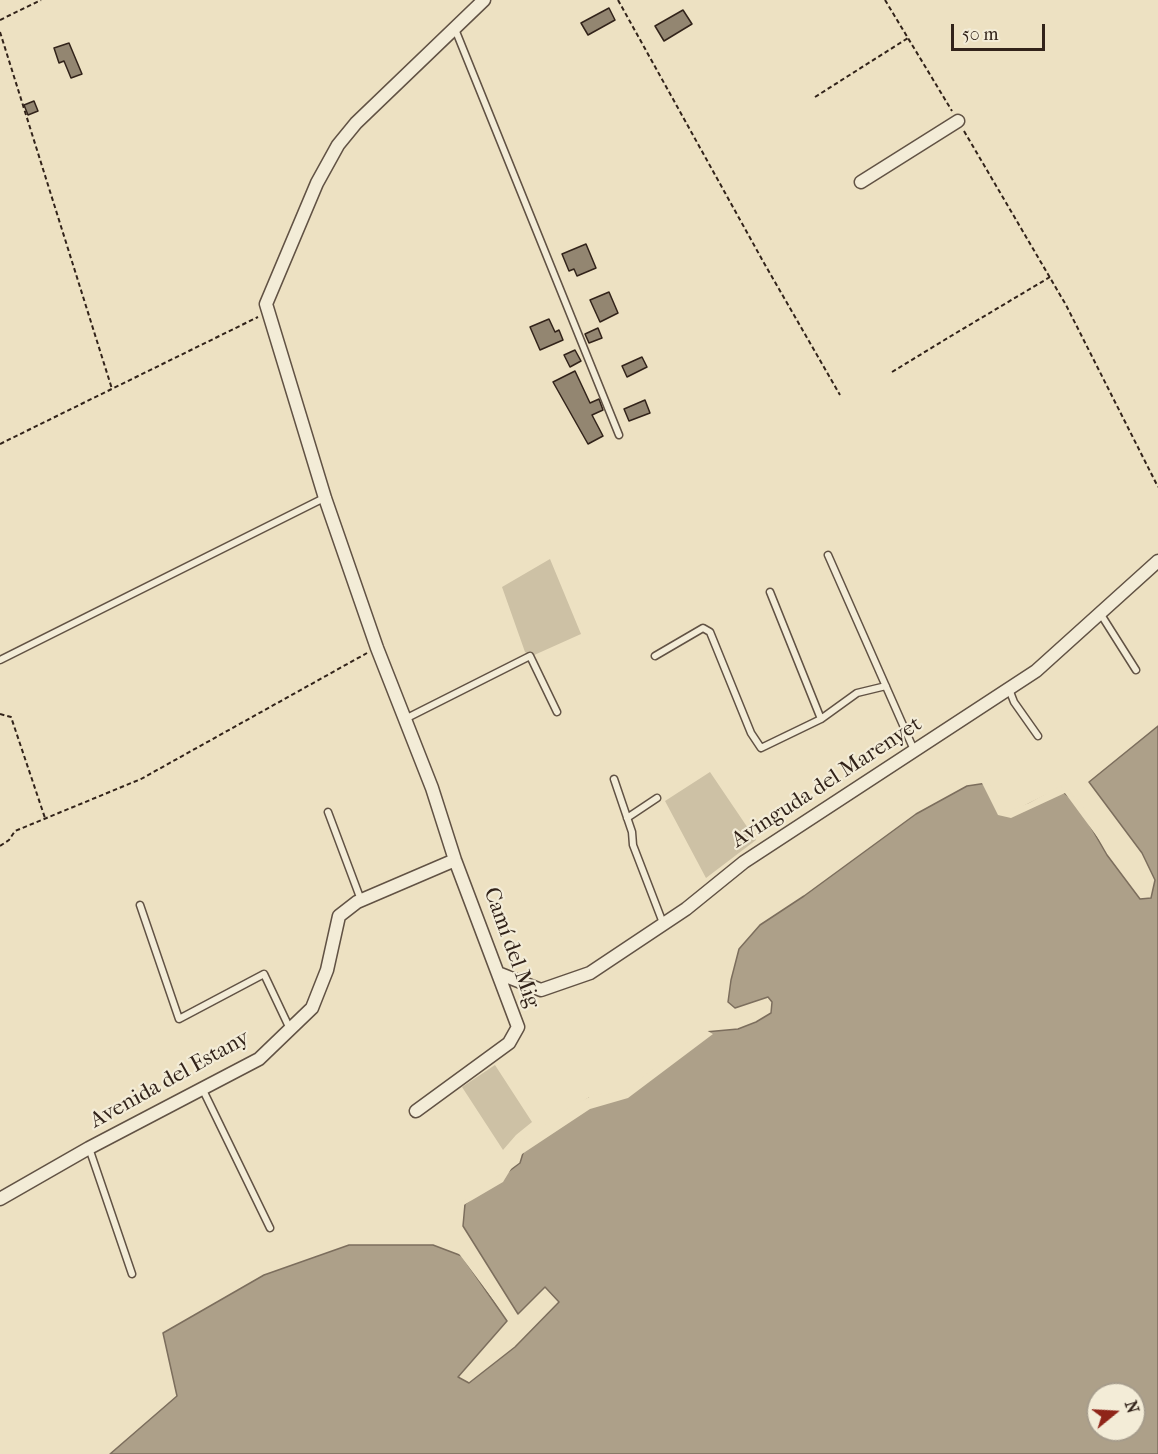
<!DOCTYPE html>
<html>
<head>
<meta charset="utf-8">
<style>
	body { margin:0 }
	#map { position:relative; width:1158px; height:1454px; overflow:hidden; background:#ede1c2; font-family:"IM FELL French Canon",serif }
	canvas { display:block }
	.north { position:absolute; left:1086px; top:1382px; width:60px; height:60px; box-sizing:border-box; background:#f3ecd7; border:2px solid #a69c8b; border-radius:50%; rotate:72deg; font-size:16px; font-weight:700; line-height:24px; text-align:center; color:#32231a }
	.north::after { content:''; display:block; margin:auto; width:21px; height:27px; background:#8f2418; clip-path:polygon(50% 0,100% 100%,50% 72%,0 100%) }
	.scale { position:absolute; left:951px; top:24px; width:94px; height:27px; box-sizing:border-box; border:3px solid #32231a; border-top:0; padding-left:8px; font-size:18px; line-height:21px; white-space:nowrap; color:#32231a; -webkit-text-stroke:4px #f3ecd7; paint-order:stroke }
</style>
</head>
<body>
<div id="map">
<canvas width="1158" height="1454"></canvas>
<div class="north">N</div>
<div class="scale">50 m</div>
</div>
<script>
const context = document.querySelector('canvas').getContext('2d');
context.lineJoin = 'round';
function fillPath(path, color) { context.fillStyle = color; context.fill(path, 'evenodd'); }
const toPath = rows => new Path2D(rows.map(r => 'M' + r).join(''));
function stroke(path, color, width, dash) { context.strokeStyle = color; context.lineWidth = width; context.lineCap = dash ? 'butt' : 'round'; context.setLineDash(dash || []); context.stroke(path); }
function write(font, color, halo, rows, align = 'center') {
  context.font = font + ' "IM FELL French Canon",serif'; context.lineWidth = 4.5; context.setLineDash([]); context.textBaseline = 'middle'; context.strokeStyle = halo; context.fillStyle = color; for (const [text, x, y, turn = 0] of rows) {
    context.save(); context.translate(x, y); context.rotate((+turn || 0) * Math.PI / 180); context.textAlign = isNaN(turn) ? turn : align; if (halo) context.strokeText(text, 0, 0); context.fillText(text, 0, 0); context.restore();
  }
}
fillPath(toPath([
	[550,559,581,634,532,656,525,652,502,587],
	[710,772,756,840,706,878,665,801],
	[495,1065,532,1122,516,1135,503,1150,462,1087]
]), '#cdc1a5');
const water = toPath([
	[1158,726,1158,1454,110,1454,177,1396,163,1333,264,1275,349,1245,433,1245,462,1256,507,1321,458,1377,469,1383,515,1347,559,1302,545,1287,518,1314,463,1226,465,1204,520,1163,527,1140,589,1098,626,1094,705,1032,738,1029,756,1022,771,1013,772,1002,768,997,735,1008,728,1002,731,980,739,949,760,925,804,896,916,814,967,786,987,783,1007,815,1059,789,1077,803,1107,855,1140,899,1151,898,1155,880,1142,853,1089,782,1158,726],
	[1098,1394,1134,1394,1134,1430,1098,1430,1098,1394]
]);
fillPath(water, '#ada089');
stroke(water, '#7c6e5d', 1.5);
fillPath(toPath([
	[987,780,1008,811,1029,803,1060,786,1080,801,1107,850,1065,793,1011,818,998,815,981,781],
	[704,1029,713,1034,628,1098,590,1109,519,1156,524,1139,529,1135,572,1106,593,1095,625,1091],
	[514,1164,503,1182,462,1206,463,1202],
	[457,1251,465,1254,510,1322]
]), '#ede1c2');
const building = toPath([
	[609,8,615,20,588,35,581,23,609,8],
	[683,10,692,24,664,41,655,26,683,10],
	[69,43,82,74,71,78,64,61,59,63,54,48,69,43],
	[34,101,38,111,28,115,24,105,34,101],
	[586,244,596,268,577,276,574,269,569,271,562,254,586,244],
	[609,292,618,313,600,322,590,300,609,292],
	[549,319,555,332,559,330,563,340,540,350,530,327,549,319],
	[598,328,602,338,589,343,585,334,598,328],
	[575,350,581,361,570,367,564,355,575,350],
	[642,357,647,367,627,377,622,366,642,357],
	[575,371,590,403,599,399,603,410,592,415,603,436,588,444,553,382,575,371],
	[645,400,650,413,629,421,624,409,645,400]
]);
fillPath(building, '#938671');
stroke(building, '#32231a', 1.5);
const service = toPath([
	[455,29,619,435],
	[828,555,914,750],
	[770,592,821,719],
	[1100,613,1136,670],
	[655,656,703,628,710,632,751,733,761,748,821,719,857,693,886,686],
	[0,660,324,498],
	[1009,689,1014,702,1038,736],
	[405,719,530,656,557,712],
	[614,779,632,832,633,845,663,923],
	[328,812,361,900],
	[627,818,657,798],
	[140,905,179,1019,264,974,290,1029],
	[202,1088,270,1228],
	[89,1148,132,1274]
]);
const minor = toPath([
	[861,182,958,121],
	[498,973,541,990,590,973,686,909,744,862,1036,671,1158,561],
	[416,1111,509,1043,518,1027,455,860,432,788,377,648,325,498,266,304,317,183,338,145,356,123,484,0],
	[0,1199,89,1148,259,1059,312,1008,327,970,339,916,357,902,455,860]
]);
stroke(service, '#615244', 9);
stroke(minor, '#615244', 15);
stroke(toPath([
	[618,0,764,263,840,395],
	[885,0,952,111],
	[0,20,41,0],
	[0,32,112,389],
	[815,97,908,38],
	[964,131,1066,305,1158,487],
	[892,372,951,336,1050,277],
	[0,444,258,317],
	[0,714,11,717,45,818],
	[0,846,9,840,15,831,141,779,367,653]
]), '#32231a', 2, [4.5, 3]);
stroke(service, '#f3ecd7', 6);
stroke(minor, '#f3ecd7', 12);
write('22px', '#32231a', '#f3ecd7', [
	["Avinguda del Marenyet",827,783,-33],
	["Camí del Mig",511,948,70],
	["Avenida del Estany",170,1080,-29]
]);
</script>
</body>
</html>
